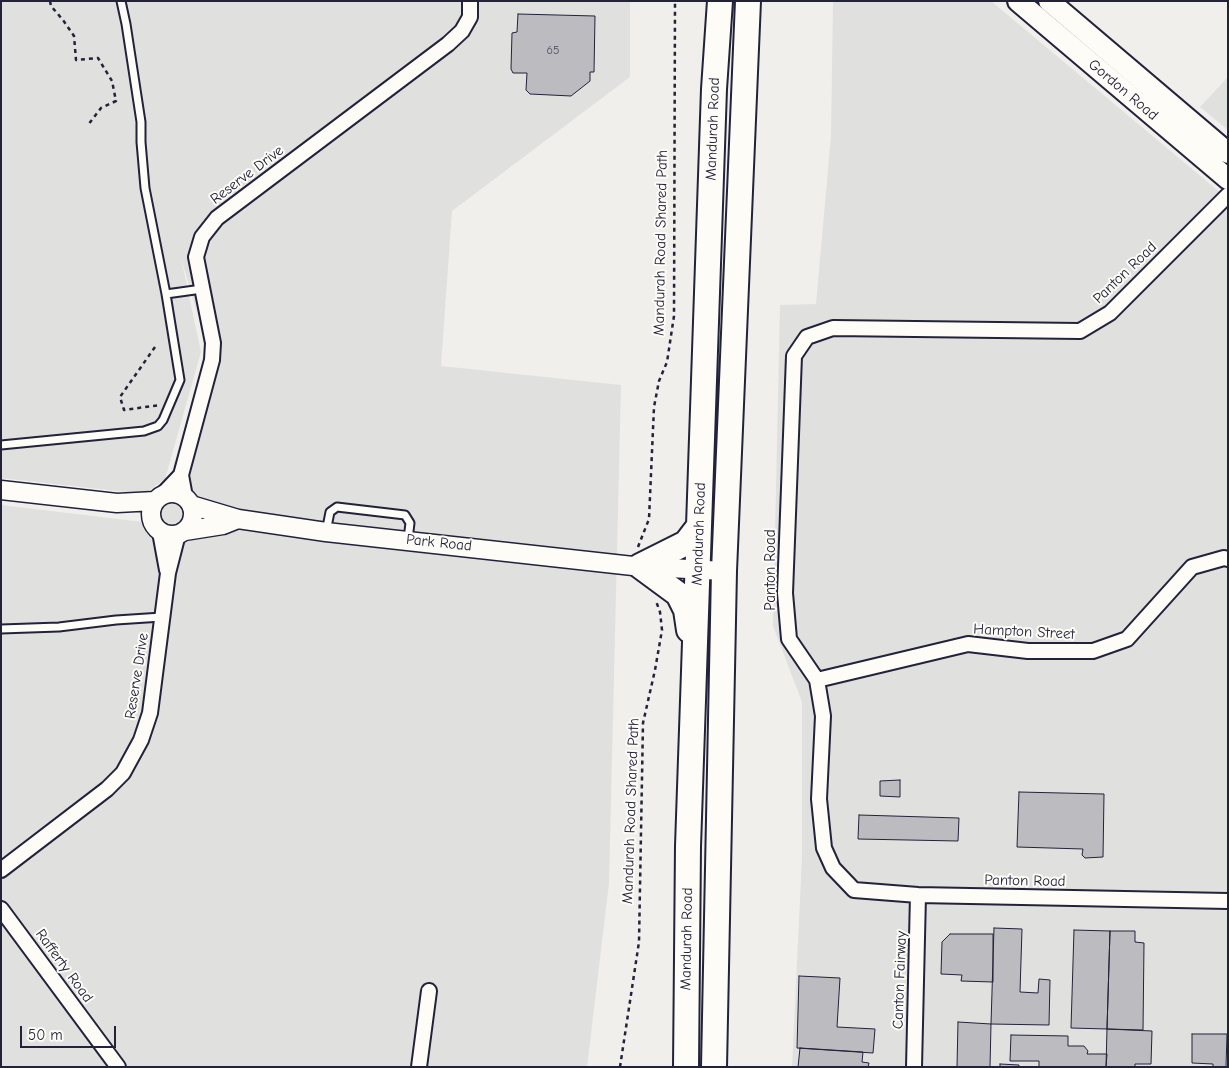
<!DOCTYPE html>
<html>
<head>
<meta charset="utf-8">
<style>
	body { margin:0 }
	#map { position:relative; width:1229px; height:1068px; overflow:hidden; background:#f0efec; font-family:"Comic Neue",sans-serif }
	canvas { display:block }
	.frame { position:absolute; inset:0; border:2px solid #22223b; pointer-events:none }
	.scale { position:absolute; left:20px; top:1026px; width:96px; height:22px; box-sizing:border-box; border:2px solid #22223b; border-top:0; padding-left:6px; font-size:15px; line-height:18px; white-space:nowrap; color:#22223b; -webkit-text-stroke:4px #fdfcf7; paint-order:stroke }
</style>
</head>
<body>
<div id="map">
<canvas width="1229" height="1068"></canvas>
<div class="frame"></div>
<div class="scale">50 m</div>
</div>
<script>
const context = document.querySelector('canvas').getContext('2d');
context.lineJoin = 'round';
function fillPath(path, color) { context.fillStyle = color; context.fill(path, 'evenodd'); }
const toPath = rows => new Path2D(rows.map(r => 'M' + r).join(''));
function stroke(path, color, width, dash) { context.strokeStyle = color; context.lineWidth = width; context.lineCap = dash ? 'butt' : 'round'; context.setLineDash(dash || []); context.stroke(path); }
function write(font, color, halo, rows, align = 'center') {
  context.font = font + ' "Comic Neue",sans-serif'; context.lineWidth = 4; context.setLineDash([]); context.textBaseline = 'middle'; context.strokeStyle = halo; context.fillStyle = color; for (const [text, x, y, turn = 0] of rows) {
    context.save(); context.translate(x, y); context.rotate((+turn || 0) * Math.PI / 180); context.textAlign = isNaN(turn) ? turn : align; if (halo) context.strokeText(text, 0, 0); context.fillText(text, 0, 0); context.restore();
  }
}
fillPath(toPath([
	[1,1,630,1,630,77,452,211,441,366,621,385,609,883,587,1067,1,1067,1,505,143,522,147,498,170,478,207,347,181,258,201,352,165,479,144,494,1,478],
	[833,1,991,1,1228,199,1228,1067,792,1067,802,858,802,702,773,626,780,305,816,304,831,136],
	[1228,77,1228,130,1200,107]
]), '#e0e0df');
const building = toPath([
	[518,14,595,16,594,72,590,72,590,81,571,96,530,94,526,90,527,73,513,73,511,69,512,33,517,32,518,14],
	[900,780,900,797,880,796,880,781,900,780],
	[1019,792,1104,794,1103,857,1085,858,1082,855,1083,849,1017,847,1019,792],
	[859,815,959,818,958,841,858,839,859,815],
	[994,928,1022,929,1020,992,1038,993,1039,979,1050,980,1049,1025,991,1024,994,928],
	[1074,930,1110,931,1107,1029,1071,1028,1074,930],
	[1110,931,1135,931,1135,942,1144,943,1143,1030,1107,1029,1110,931],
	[950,934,993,934,993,982,961,981,962,975,941,974,942,942,950,934],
	[799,976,840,978,837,1027,875,1029,873,1053,797,1048,799,976],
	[958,1022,991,1024,990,1067,957,1067,958,1022],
	[1107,1029,1152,1031,1151,1064,1135,1064,1135,1067,1106,1067,1107,1029],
	[1192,1034,1227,1034,1226,1067,1213,1067,1213,1064,1192,1063,1192,1034],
	[1011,1035,1068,1036,1068,1046,1084,1046,1088,1051,1087,1054,1107,1054,1106,1067,1039,1067,1039,1061,1010,1061,1011,1035],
	[800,1048,863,1052,862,1062,869,1063,868,1067,798,1067,800,1048],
	[1000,1064,1019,1065,1019,1067,1000,1067,1000,1064]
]);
fillPath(building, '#bcbcc0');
stroke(building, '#22223b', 1);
const service = toPath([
	[121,1,126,24,141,122,141,142,145,188,166,294],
	[1,445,144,431,158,426,163,420,180,380,166,294,202,289],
	[326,532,330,512,337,507,405,515,410,523,408,539],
	[1,629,59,627,116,620,162,617]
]);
const minor = toPath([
	[1228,195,1110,313,1080,331,833,328,807,337,794,356,785,593,789,639,817,680,823,716,819,799,824,848,833,868,854,890,918,895,1228,901],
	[162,495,181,475],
	[185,497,181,475,212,360,213,343,196,257,202,237,217,218,448,44,462,31,470,17,470,1],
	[160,532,167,570],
	[817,680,968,644,1028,651,1093,651,1127,639,1192,567,1224,558,1228,559],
	[1,870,107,789,123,773,141,740,150,713,168,573,178,534],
	[1,909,118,1067],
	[419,1067,429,991],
	[914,1067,918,895]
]);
const tertiary = toPath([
	[1,490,117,503,155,501],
	'151 514a21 21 0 1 1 42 0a21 21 0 1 1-42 0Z',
	[191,505,238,519,326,532,633,566,724,571],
	[185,531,223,525,238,519]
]);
const secondary = toPath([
	[1018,1,1228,179],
	[1049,1,1228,153]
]);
const trunk = toPath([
	[689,630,686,610,678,594,640,566,686,543,699,526],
	[686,1067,688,846,714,89,720,1],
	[714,1067,724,571,748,1]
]);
stroke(service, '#22223b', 11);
stroke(minor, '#22223b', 18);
stroke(tertiary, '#22223b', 21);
stroke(secondary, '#22223b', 24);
stroke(trunk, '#22223b', 28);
stroke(toPath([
	[50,1,51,6,63,20,74,36,76,60,98,58,112,81,116,101,101,108,88,125],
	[155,347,120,397,124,410,160,405],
	[638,547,649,519,654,407,659,381,667,362,674,316,675,1],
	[620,1067,639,942,643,723,655,670,662,630,660,612,656,601]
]), '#22223b', 2.5, [4, 4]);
stroke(service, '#fdfcf7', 7);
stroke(minor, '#fdfcf7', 14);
stroke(tertiary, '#fdfcf7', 18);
stroke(secondary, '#fdfcf7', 20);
stroke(trunk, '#fdfcf7', 24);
write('12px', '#48485c', null, [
	["65",553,51]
]);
write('15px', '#22223b', '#fdfcf7', [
	["Gordon Road",1123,90,40],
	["Mandurah Road",713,129,-88],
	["Reserve Drive",247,175,-37],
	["Mandurah Road Shared Path",661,243,-89],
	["Panton Road",1125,273,-44],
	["Mandurah Road",699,534,-88],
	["Park Road",439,543,6],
	["Panton Road",771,570,-90],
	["Hampton Street",1024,632,3],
	["Reserve Drive",137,676,-81],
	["Mandurah Road Shared Path",631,811,-88],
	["Panton Road",1025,881,1],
	["Mandurah Road",687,939,-89],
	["Rafferty Road",64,966,54],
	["Canton Fairway",900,980,-88]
]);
</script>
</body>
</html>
